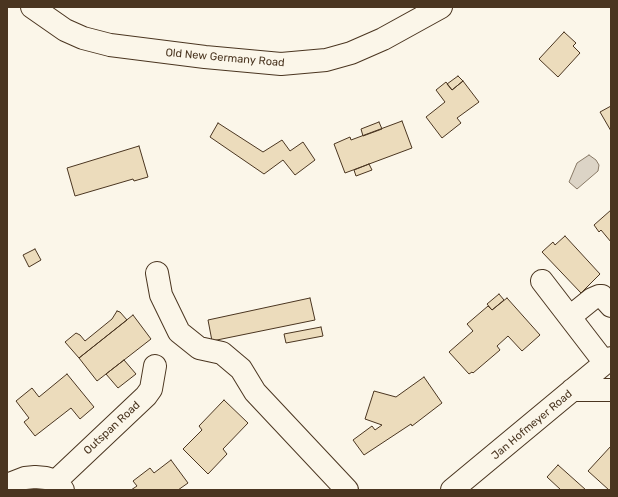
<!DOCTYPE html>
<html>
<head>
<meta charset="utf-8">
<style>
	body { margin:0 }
	#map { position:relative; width:618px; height:497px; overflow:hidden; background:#fbf6e9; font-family:Rubik,sans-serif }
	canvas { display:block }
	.frame { position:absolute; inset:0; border:8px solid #4a3520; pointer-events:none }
</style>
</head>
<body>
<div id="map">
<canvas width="618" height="497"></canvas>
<div class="frame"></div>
</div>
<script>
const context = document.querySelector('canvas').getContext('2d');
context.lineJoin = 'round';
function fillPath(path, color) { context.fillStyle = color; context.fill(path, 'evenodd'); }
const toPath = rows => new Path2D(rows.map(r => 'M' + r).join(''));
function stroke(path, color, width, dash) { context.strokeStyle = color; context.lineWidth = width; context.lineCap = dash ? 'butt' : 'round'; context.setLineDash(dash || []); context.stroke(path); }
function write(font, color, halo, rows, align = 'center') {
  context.font = font + ' Rubik,sans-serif'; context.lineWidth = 3; context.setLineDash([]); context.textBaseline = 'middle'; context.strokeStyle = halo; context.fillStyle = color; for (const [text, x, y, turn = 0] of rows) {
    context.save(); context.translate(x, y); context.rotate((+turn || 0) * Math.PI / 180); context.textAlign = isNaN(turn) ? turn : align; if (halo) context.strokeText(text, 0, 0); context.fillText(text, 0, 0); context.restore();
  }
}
const water = toPath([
	[589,155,596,160,599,165,598,171,577,189,569,182,577,163,589,155]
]);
fillPath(water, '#dcd4c6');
stroke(water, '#887966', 1);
const building = toPath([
	[564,32,576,43,573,46,580,53,558,77,539,59,564,32],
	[458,76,463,81,452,90,447,84,458,76],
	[463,81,479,102,457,118,461,123,442,138,426,117,445,102,436,90,446,82,452,90,463,81],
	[611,106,611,131,600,112,611,106],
	[402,121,412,148,345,173,334,144,350,137,351,140,402,121],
	[379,122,382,129,363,136,361,129,379,122],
	[218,123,263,152,282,140,290,151,303,142,315,160,295,175,283,160,264,174,210,137,218,123],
	[139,146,148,177,134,181,133,179,75,196,67,168,139,146],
	[369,164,372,170,356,176,354,170,369,164],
	[611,210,611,242,601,230,599,232,594,225,611,210],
	[565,236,600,274,581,293,542,252,553,242,555,245,565,236],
	[35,249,41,260,29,267,23,255,35,249],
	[499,294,504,300,492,310,487,304,499,294],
	[310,298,315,320,212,341,208,320,310,298],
	[507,298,540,335,522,351,508,336,497,346,500,350,473,373,472,372,469,374,449,352,473,331,467,324,488,306,492,310,507,298],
	[117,311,120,312,127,320,79,358,65,342,76,333,80,335,85,341,112,319,117,311],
	[133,315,151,339,97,381,79,358,133,315],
	[321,327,323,336,286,343,284,334,321,327],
	[124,360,136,374,118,388,106,374,124,360],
	[67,374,94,407,80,419,71,408,35,436,24,422,29,418,16,401,32,388,39,397,67,374],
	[424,377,442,403,412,426,411,424,364,455,353,440,372,426,375,430,382,425,365,419,374,391,396,397,424,377],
	[224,400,248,423,223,449,227,454,208,474,183,449,202,430,199,426,224,400],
	[611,446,611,490,609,490,588,471,611,446],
	[171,460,188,483,178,490,131,490,137,486,133,481,150,468,154,473,171,460],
	[558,465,586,490,561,490,547,477,558,465]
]);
fillPath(building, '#ecdcbc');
stroke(building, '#4a3520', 1);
const minor = toPath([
	[32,7,65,30,83,38,110,45,205,57,281,64,326,60,351,53,383,39,441,7],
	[157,273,161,295,179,332,199,348,222,353,241,369,255,392,347,490],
	[542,281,605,363],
	[571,316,592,299,599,296,602,296,611,306],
	[572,390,611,390],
	[56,481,146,396,151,389,155,366],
	[7,485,25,478,35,477,46,478,56,481,63,490],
	[452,490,611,358]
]);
stroke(minor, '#4a3520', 24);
stroke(minor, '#fbf6e9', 22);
write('11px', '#4a3520', '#fbf6e9', [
	["Old New Germany Road",225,58,5],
	["Jan Hofmeyer Road",532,425,-40],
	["Outspan Road",112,428,-43]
]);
</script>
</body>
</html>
